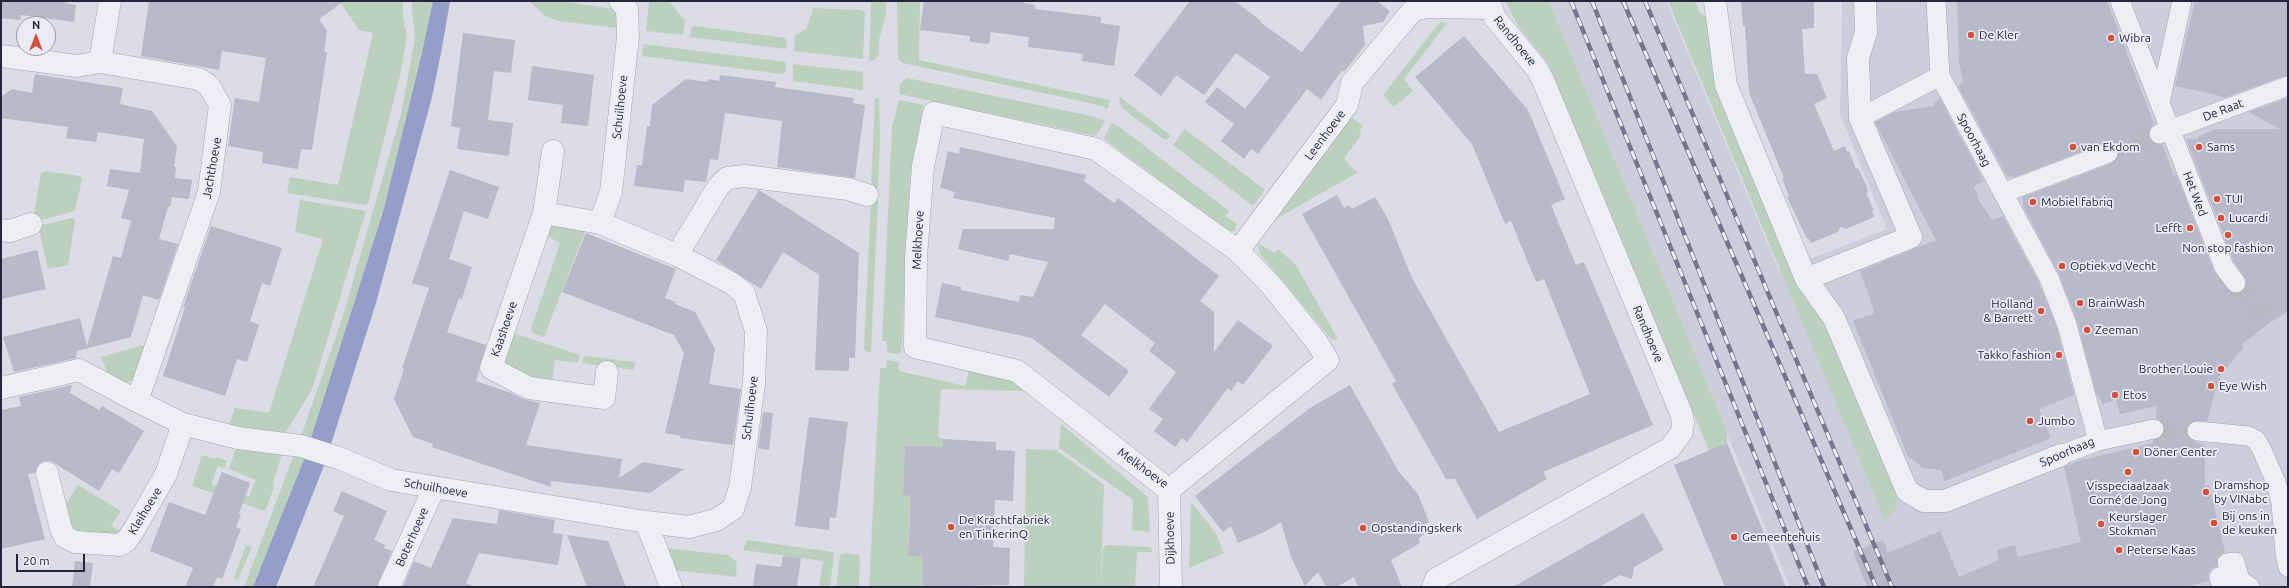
<!DOCTYPE html>
<html>
<head>
<meta charset="utf-8">
<style>
	body { margin:0 }
	#map { position:relative; width:2289px; height:588px; overflow:hidden; background:#dbdce6; font-family:Ubuntu,sans-serif }
	canvas { display:block }
	.frame { position:absolute; inset:0; border:2px solid #25263d; pointer-events:none }
	.north { position:absolute; left:16px; top:16px; width:40px; height:40px; box-sizing:border-box; background:#eaebf4; border:1px solid #9b9cab; border-radius:50%; rotate:0deg; font-size:11px; font-weight:700; line-height:16px; text-align:center; color:#25263d }
	.north::after { content:''; display:block; margin:auto; width:14px; height:18px; background:#d34f38; clip-path:polygon(50% 0,100% 100%,50% 72%,0 100%) }
	.scale { position:absolute; left:16px; top:554px; width:69px; height:18px; box-sizing:border-box; border:2px solid #25263d; border-top:0; padding-left:5px; font-size:12px; line-height:14px; white-space:nowrap; color:#25263d; -webkit-text-stroke:3px #eaebf4; paint-order:stroke }
</style>
</head>
<body>
<div id="map">
<canvas width="2289" height="588"></canvas>
<div class="frame"></div>
<div class="north">N</div>
<div class="scale">20 m</div>
</div>
<script>
const context = document.querySelector('canvas').getContext('2d');
context.lineJoin = 'round';
function fillPath(path, color) { context.fillStyle = color; context.fill(path, 'evenodd'); }
const toPath = rows => new Path2D(rows.map(r => 'M' + r).join(''));
function stroke(path, color, width, dash) { context.strokeStyle = color; context.lineWidth = width; context.lineCap = dash ? 'butt' : 'round'; context.setLineDash(dash || []); context.stroke(path); }
function write(font, color, halo, rows, align = 'center') {
  context.font = font + ' Ubuntu,sans-serif'; context.lineWidth = 3.5; context.setLineDash([]); context.textBaseline = 'middle'; context.strokeStyle = halo; context.fillStyle = color; for (const [text, x, y, turn = 0] of rows) {
    context.save(); context.translate(x, y); context.rotate((+turn || 0) * Math.PI / 180); context.textAlign = isNaN(turn) ? turn : align; if (halo) context.strokeText(text, 0, 0); context.fillText(text, 0, 0); context.restore();
  }
}
fillPath(toPath([
	[1549,1,1666,1,1779,271,1887,229,1840,115,1842,1,2288,1,2288,587,1790,587]
]), '#cdcedb');
fillPath(toPath([
	[339,1,403,1,403,18,407,36,401,71,368,203,365,205,287,193,290,177,338,185,373,33,359,30],
	[412,1,433,1,421,57,383,212,310,442,300,439,341,322,401,114,415,39,412,13],
	[529,1,560,1,614,9,619,15,617,28,558,21,545,16],
	[649,1,669,1,685,21,683,35,646,31],
	[871,1,886,1,886,15,879,40,879,54,875,60,869,61],
	[897,1,920,1,919,60,1110,100,1108,109,1099,105,903,63,898,59],
	[1505,1,1549,1,1727,432,1727,443,1709,451,1549,65,1518,26],
	[1668,1,1695,1,1700,13,1708,18,1720,102,1801,292,1827,326,1897,496,1896,509,1885,521],
	[814,8,860,10,865,12,863,59,794,51,795,36,806,29],
	[1440,22,1447,23,1404,79,1413,91,1394,107,1383,95],
	[695,26,785,38,787,41,786,49,690,37,691,27],
	[643,44,786,62,786,72,782,74,642,56],
	[793,64,863,72,863,88,862,90,793,81],
	[907,78,1091,116,1105,121,1096,136,899,94,900,84],
	[1120,97,1171,136,1165,140,1122,108,1119,102],
	[879,98,880,140,878,188,876,191,871,188,873,142,875,99],
	[899,100,924,105,910,174,902,344,901,352,898,354,890,353,887,351,887,341,882,341,892,127],
	[1350,116,1363,126,1359,131,1361,133,1360,137,1344,158,1357,173,1274,220],
	[1111,123,1121,128,1229,211,1225,216,1237,224,1234,231,1227,231,1104,139],
	[1185,129,1265,190,1253,206,1173,145],
	[45,171,80,176,82,179,75,211,37,221,33,218,41,173],
	[871,198,878,199,871,351,868,353,864,349],
	[300,200,366,211,317,374,311,391,284,435,228,428,235,408,269,413,323,239,295,232],
	[72,218,75,221,68,265,48,269,38,226],
	[554,225,586,229,544,337,533,333,531,329,560,243,547,236,550,228],
	[1259,244,1275,253,1278,249,1295,264,1338,339,1332,340,1260,254,1258,246],
	[510,332,580,355,578,363,555,360,552,382,529,379,503,363],
	[151,343,137,378,125,383,108,375,101,357],
	[587,356,634,362,635,365,634,370,582,363,584,357],
	[887,360,898,362,899,371,965,386,969,370,1012,380,1024,391,941,389,938,437,943,439,943,449,905,446,903,495,917,496,910,507,908,556,930,557,923,567,922,587,869,587,880,368,886,368],
	[1061,424,1148,497,1150,532,1132,530,1133,500,1059,448],
	[237,444,282,454,273,483,274,488,265,511,192,486,202,455,215,459,216,457,227,461,225,468,218,466,211,484,249,497,256,480,229,469],
	[1026,449,1056,450,1104,485,1101,586,1103,549,1106,545,1151,547,1152,552,1137,552,1135,587,1024,587],
	[295,452,305,457,284,512,253,587,244,587],
	[78,485,121,511,111,526,123,533,120,538,74,534,64,508],
	[1191,502,1215,532,1224,553,1189,568],
	[747,540,833,552,834,553,830,587,819,587,823,561,743,550],
	[246,545,252,547,238,580,234,578],
	[666,548,728,555,737,562,736,577,674,570],
	[846,553,859,555,860,560,859,587,836,587,840,555]
]), '#bcd1bd');
fillPath(toPath([
	[433,1,450,1,442,48,432,97,376,303,325,463,276,587,253,587,305,457,383,212,421,57]
]), '#949ec9');
fillPath(toPath([
	[1,1,66,1,65,3,76,5,74,22,21,15,20,20,1,18],
	[149,1,344,1,319,19,327,31,324,52,327,52,312,150,301,149,298,169,262,163,263,152,228,146,235,98,259,102,266,58,222,51,219,70,141,56],
	[924,1,1024,1,1024,3,1035,5,1035,9,1101,17,1101,23,1120,26,1114,66,1082,61,1083,54,1028,47,1029,37,991,32,989,44,970,42,970,36,920,30],
	[1190,1,1235,1,1261,21,1260,22,1302,52,1341,1,1377,1,1390,11,1383,22,1363,26,1365,45,1344,72,1342,70,1321,100,1307,89,1258,154,1251,149,1244,159,1221,141,1234,124,1205,102,1217,87,1245,109,1270,77,1236,53,1204,95,1176,75,1161,96,1134,75],
	[1741,1,1814,1,1814,28,1802,29,1805,74,1817,74,1827,98,1814,104,1834,151,1845,146,1847,152,1849,151,1856,169,1858,168,1867,187,1868,193,1866,193,1874,211,1872,211,1874,217,1846,229,1840,227,1838,232,1811,243,1808,238,1807,239,1787,197,1789,196,1782,179,1784,178,1749,93,1745,26,1743,26],
	[1957,1,2107,1,2154,124,2148,132,2149,138,2152,143,2162,144,2175,178,2175,172,2214,271,2232,293,2243,292,2247,281,2234,262,2187,141,2188,139,2198,139,2198,137,2215,129,2280,129,2249,112,2288,98,2288,311,2268,324,2241,345,2244,347,2218,378,2222,380,2215,391,2207,421,2193,421,2186,430,2190,440,2205,445,2205,486,2209,485,2225,552,2217,558,2217,566,2211,569,2208,574,2209,581,2184,587,1867,587,1853,552,1883,540,1888,553,1940,531,1959,577,1999,560,1997,550,2015,545,2018,557,2081,542,2064,467,2078,461,2153,443,2153,440,2162,437,2165,432,2162,422,2156,418,2157,406,2120,414,2116,399,2103,404,2096,393,2077,321,2059,274,2023,206,2023,197,2112,163,2119,155,2118,149,2110,142,2104,143,2015,177,2007,176,1958,86,1963,83,1959,61],
	[2195,1,2288,1,2288,75,2223,98,2217,95,2175,86],
	[463,33,515,40,511,73,494,71,488,120,513,123,509,156,457,149,460,128,451,126],
	[1464,36,1528,110,1565,199,1551,205,1576,265,1584,262,1653,425,1543,472,1547,479,1477,519,1455,479,1446,479,1392,384,1396,381,1302,214,1337,195,1344,208,1349,205,1352,209,1375,197,1388,219,1412,278,1499,432,1590,394,1544,279,1536,282,1511,221,1505,224,1472,144,1415,77],
	[532,66,594,75,588,126,561,123,563,105,528,100],
	[35,74,123,88,120,104,152,111,177,146,174,167,176,167,175,178,192,180,189,199,172,197,170,207,168,207,159,239,178,244,159,300,143,295,131,337,77,351,76,358,14,372,3,337,80,318,87,346,113,256,121,258,131,221,121,218,129,190,107,186,110,169,140,173,144,139,98,132,96,142,66,138,68,127,1,118,1,97,12,89,32,93],
	[720,75,776,82,775,87,854,98,853,103,865,105,855,178,777,167,782,121,725,113,718,160,710,159,706,182,685,180,683,192,634,186,637,165,642,165,647,126,650,126,652,105,686,79,707,82,708,79,719,81],
	[1940,99,1984,181,1974,186,1980,202,1992,220,2003,216,2039,283,2057,328,2074,395,2039,409,2051,438,1945,481,1941,470,1923,468,1911,458,1909,459,1853,321,1875,313,1860,271,1936,240,1875,122,1895,112,1934,106,1934,103],
	[960,147,1086,175,1084,181,1114,203,1118,198,1219,276,1200,301,1214,312,1214,352,1238,320,1273,346,1243,385,1238,381,1231,391,1228,388,1187,442,1182,438,1175,447,1154,431,1163,419,1149,409,1176,372,1149,351,1155,343,1105,304,1081,335,1129,371,1109,397,1032,338,935,317,942,283,961,287,961,290,1019,302,1020,295,1033,297,1048,262,1010,254,1008,261,958,249,963,229,1054,229,1055,218,953,198,955,192,940,188,948,151,959,154],
	[450,170,499,187,488,219,464,211,449,259,472,267,462,299,459,298,447,332,486,345,476,381,511,393,523,399,540,403,526,445,622,459,619,478,643,462,684,469,650,493,551,481,551,487,432,447,433,444,413,437,394,399,404,369,402,368,429,288,412,283],
	[759,190,859,253,855,358,849,358,849,371,815,370,819,275,783,252,761,289,716,260],
	[211,226,282,248,270,286,262,283,250,321,259,325,247,362,237,359,225,396,163,376,185,307,183,307],
	[586,233,676,269,665,298,676,302,675,304,695,312,715,349,709,384,741,389,733,445,680,438,681,436,665,433,684,353,674,335,562,292],
	[37,250,46,289,1,299,1,259],
	[72,385,70,393,99,410,102,406,144,431,119,473,112,469,99,491,51,461,44,461,39,464,35,473,28,474,45,539,1,549,1,410,21,406,19,397],
	[1350,385,1399,472,1418,494,1429,522,1425,524,1427,532,1418,539,1420,543,1391,560,1402,587,1358,587,1354,577,1337,587,1326,587,1318,572,1305,586,1291,557,1281,522,1264,532,1238,543,1231,526,1223,532,1195,496,1310,408],
	[763,412,773,413,769,450,758,448],
	[809,417,848,422,836,518,830,517,829,530,795,526],
	[943,439,996,442,996,450,1015,451,1013,501,995,500,993,547,1010,548,1009,585,922,587,923,557,908,556,911,496,903,495,905,446,943,447],
	[1727,443,1786,587,1725,587,1674,465],
	[222,472,250,483,239,514,241,514,236,527,241,529,222,579,217,577,213,587,185,587,193,568,150,551,169,502,205,515],
	[342,491,387,511,374,540,385,545,384,548,392,551,377,587,313,587,344,516,333,511],
	[499,510,555,520,553,533,563,534,558,565,479,553,466,583,475,587,403,587,414,561,431,568,453,518,497,524],
	[1643,513,1664,550,1634,567,1632,579,1620,575,1599,587,1513,587],
	[567,535,608,541,626,587,587,587],
	[783,556,801,558,797,587,753,587,756,564,781,567],
	[75,561,93,563,90,587,72,587]
]), '#b8b9c9');
stroke(toPath([
	[2108,153,2158,134],
	[2236,283,2262,316],
	[2154,429,2197,431]
]), '#b7b8c4', 19, [19, 10]);
const pedestrian = toPath([
	[1936,1,1940,76,2049,278,2067,325,2098,441],
	[2120,1,2224,267,2236,283],
	[2160,102,2182,1],
	[1860,118,1940,76],
	[2159,134,2288,86],
	[2003,193,2108,153],
	[2197,431,2248,436,2256,440,2261,448,2276,482,2281,503,2285,553,2288,567],
	[2061,455,2098,441,2154,429],
	[2227,563,2235,562,2240,580,2250,587],
	[2219,577,2221,584,2240,580]
]);
const minor = toPath([
	[110,1,100,62,199,79,209,86,220,105,209,192,137,401,183,424,238,438,301,446,339,458,391,480,646,522,689,527,716,520,733,509,740,487,754,384,756,331,744,293,731,283,677,255,600,223,544,213],
	[1715,1,1726,85,1806,279,1834,318,1907,491,1924,501,1945,501,2061,455],
	[1,56,77,66,100,62],
	[934,113,1096,149,1238,251,1271,285,1316,341,1328,360,1169,490,1017,371,915,347,916,257,923,166,934,113],
	[553,151,544,213,491,368,529,388,604,398,607,372],
	[600,223,611,192,628,37,627,9,620,1],
	[1,230,10,231,31,224],
	[1238,251,1347,105,1352,83,1413,10,1428,7,1490,8],
	[677,255,718,187,727,178,745,176,848,189,867,195],
	[1806,279,1911,237,1860,118,1858,58,1866,32,1865,1],
	[1,388,79,370,137,401],
	[47,473,61,529,65,537,75,542,120,545,127,540,135,528,166,474,183,424],
	[1169,490,1171,587],
	[646,522,671,587],
	[389,587,434,488],
	[1433,587,1436,579,1670,448,1682,432,1683,422,1681,413,1543,80,1537,69,1495,18,1489,1]
]);
stroke(pedestrian, '#a4a5b3', 20);
stroke(minor, '#a4a5b3', 23);
stroke(pedestrian, '#eeeef5', 19);
stroke(minor, '#eeeef5', 22);
const rail = toPath([
	[1571,1,1808,587],
	[1592,1,1824,587],
	[1623,1,1876,587],
	[1645,1,1892,587]
]);
stroke(rail, '#747690', 4.5);
stroke(rail, '#eaebf4', 3, [9]);
for (const [x, y, r, color] of [
	[1971,35,4,"#d34f38"],
	[2111,38,4,"#d34f38"],
	[2073,147,4,"#d34f38"],
	[2199,147,4,"#d34f38"],
	[2217,199,4,"#d34f38"],
	[2033,202,4,"#d34f38"],
	[2221,218,4,"#d34f38"],
	[2190,228,4,"#d34f38"],
	[2228,235,4,"#d34f38"],
	[2062,266,4,"#d34f38"],
	[2080,303,4,"#d34f38"],
	[2041,311,4,"#d34f38"],
	[2087,330,4,"#d34f38"],
	[2059,355,4,"#d34f38"],
	[2221,369,4,"#d34f38"],
	[2211,386,4,"#d34f38"],
	[2115,395,4,"#d34f38"],
	[2030,421,4,"#d34f38"],
	[2136,452,4,"#d34f38"],
	[2128,472,4,"#d34f38"],
	[2206,492,4,"#d34f38"],
	[2214,523,4,"#d34f38"],
	[2101,524,4,"#d34f38"],
	[951,527,4,"#d34f38"],
	[1363,528,4,"#d34f38"],
	[1734,537,4,"#d34f38"],
	[2119,550,4,"#d34f38"]
]) { const dot = new Path2D(); dot.arc(x, y, r, 0, 2 * Math.PI); context.fillStyle = color; context.fill(dot); stroke(dot, '#eaebf4', 1.5); }
write('12px', '#25263d', '#eaebf4', [
	["De Kler",1979,35],
	["Wibra",2119,38],
	["van Ekdom",2081,147],
	["Sams",2207,147],
	["TUI",2225,199],
	["Mobiel fabriq",2041,202],
	["Lucardi",2229,218],
	["Lefft",2182,228,"right"],
	["Non stop fashion",2228,248,"center"],
	["Optiek vd Vecht",2070,266],
	["BrainWash",2088,303],
	["Holland",2033,304,"right"],
	["& Barrett",2033,318,"right"],
	["Zeeman",2095,330],
	["Takko fashion",2051,355,"right"],
	["Brother Louie",2213,369,"right"],
	["Eye Wish",2219,386],
	["Etos",2123,395],
	["Jumbo",2038,421],
	["Döner Center",2144,452],
	["Dramshop",2214,485],
	["by VINabc",2214,499],
	["Visspeciaalzaak",2128,486,"center"],
	["Corné de Jong",2128,500,"center"],
	["Bij ons in",2222,516],
	["de keuken",2222,530],
	["Keurslager",2109,517],
	["Stokman",2109,531],
	["De Krachtfabriek",959,520],
	["en TinkerinQ",959,534],
	["Opstandingskerk",1371,528],
	["Gemeentehuis",1742,537],
	["Peterse Kaas",2127,550]
], 'left');
write('12px', '#25263d', '#eaebf4', [
	["Randhoeve",1515,41,51],
	["Schuilhoeve",620,107,-84],
	["De Raat",2223,110,-21],
	["Leenhoeve",1325,135,-53],
	["Spoorhaag",1974,140,62],
	["Jachthoeve",212,168,-80],
	["Het Wed",2195,194,69],
	["Melkhoeve",918,240,-87],
	["Kaashoeve",504,329,-71],
	["Randhoeve",1648,334,67],
	["Schuilhoeve",750,408,-83],
	["Spoorhaag",2067,452,-23],
	["Melkhoeve",1143,468,36],
	["Schuilhoeve",436,488,10],
	["Kleihoeve",145,511,-59],
	["Boterhoeve",412,537,-66],
	["Dijkhoeve",1170,538,-91]
]);
</script>
</body>
</html>
